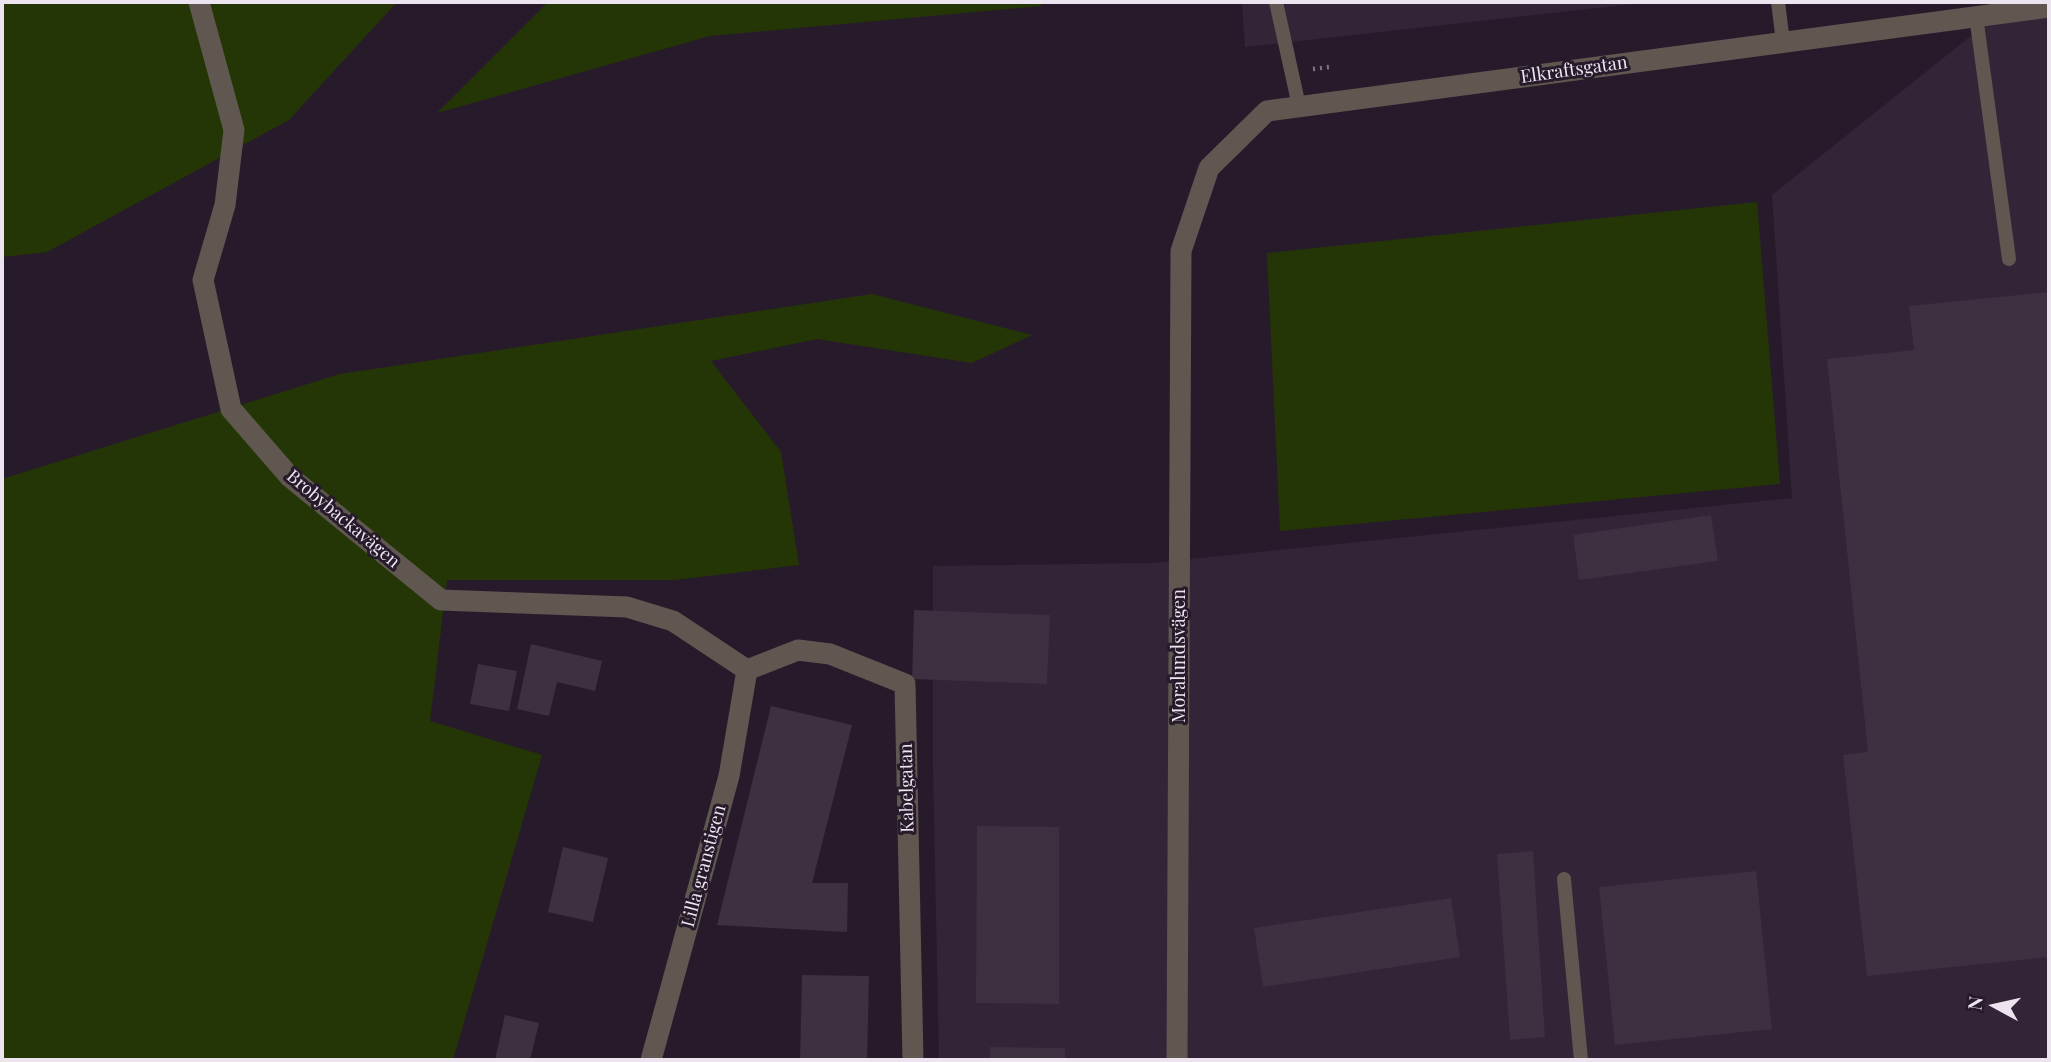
<!DOCTYPE html>
<html>
<head>
<meta charset="utf-8">
<style>
	body { margin:0 }
	#map { position:relative; width:2051px; height:1062px; overflow:hidden; background:#271b2b; font-family:"Playfair Display",serif }
	canvas { display:block }
	.frame { position:absolute; inset:0; border:4px solid #ece4ef; pointer-events:none }
	.north { position:absolute; left:1960px; top:971px; width:70px; height:70px; -webkit-text-stroke:5px #271b2b; paint-order:stroke; rotate:278deg; font-size:19px; font-weight:700; line-height:28px; text-align:center; color:#ece4ef }
	.north::after { content:''; display:block; margin:auto; width:24px; height:32px; background:#ece4ef; clip-path:polygon(50% 0,100% 100%,50% 72%,0 100%) }
</style>
</head>
<body>
<div id="map">
<canvas width="2051" height="1062"></canvas>
<div class="frame"></div>
<div class="north">N</div>
</div>
<script>
const context = document.querySelector('canvas').getContext('2d');
context.lineJoin = 'round';
function fillPath(path, color) { context.fillStyle = color; context.fill(path, 'evenodd'); }
const toPath = rows => new Path2D(rows.map(r => 'M' + r).join(''));
function stroke(path, color, width, dash) { context.strokeStyle = color; context.lineWidth = width; context.lineCap = dash ? 'butt' : 'round'; context.setLineDash(dash || []); context.stroke(path); }
function write(font, color, halo, rows, align = 'center') {
  context.font = font + ' "Playfair Display",serif'; context.lineWidth = 6; context.setLineDash([]); context.textBaseline = 'middle'; context.strokeStyle = halo; context.fillStyle = color; for (const [text, x, y, turn = 0] of rows) {
    context.save(); context.translate(x, y); context.rotate((+turn || 0) * Math.PI / 180); context.textAlign = isNaN(turn) ? turn : align; if (halo) context.strokeText(text, 0, 0); context.fillText(text, 0, 0); context.restore();
  }
}
fillPath(toPath([
	[1242,2,1652,2,1245,47],
	[2049,14,2049,1060,939,1060,933,767,933,566,1151,563,1792,498,1772,195,1992,19]
]), '#332438');
fillPath(toPath([
	[2,2,397,2,289,120,47,252,2,257],
	[548,2,1041,2,1041,6,710,36,437,113],
	[1757,202,1780,484,1280,531,1267,253],
	[872,294,1032,335,972,363,817,339,711,361,781,452,799,565,675,580,447,580,430,721,542,755,453,1060,2,1060,2,479,340,374]
]), '#253606');
fillPath(toPath([
	[2049,292,2049,957,1867,976,1843,755,1868,752,1827,359,1914,350,1909,306],
	[1711,515,1718,561,1579,580,1573,535],
	[914,610,1050,615,1047,684,912,679],
	[531,644,602,661,595,691,557,682,549,716,517,709],
	[478,664,517,671,509,711,470,704],
	[771,706,852,725,812,883,848,883,847,932,717,925],
	[977,826,1059,827,1059,1004,976,1003],
	[563,847,608,858,593,922,548,912],
	[1533,851,1545,1037,1510,1040,1497,854],
	[1756,871,1772,1029,1615,1045,1599,887],
	[1451,898,1460,957,1263,987,1254,928],
	[802,975,869,976,867,1060,800,1060],
	[505,1015,539,1023,530,1060,495,1060],
	[990,1047,1065,1048,1065,1060,990,1060]
]), '#3d3041');
stroke(toPath([
	[1313,69,1329,67]
]), '#807683', 4.5, [2, 5]);
stroke(toPath([
	[1276,2,1299,106],
	[1778,2,1783,42],
	[1976,16,2009,259],
	[1564,879,1581,1060]
]), '#5f5750', 14);
stroke(toPath([
	[199,2,234,130,225,205,203,280,231,409,290,477,441,600,627,607,673,621,747,670],
	[747,670,798,650,830,654,905,684,913,1060],
	[651,1060,729,776,747,670],
	[1177,1060,1181,251,1209,168,1267,111,2049,7]
]), '#5f5750', 21);
write('18px', '#ece4ef', '#271b2b', [
	["Elkraftsgatan",1574,70,-8],
	["Brobybackavägen",343,519,40],
	["Moralundsvägen",1179,656,-90],
	["Kabelgatan",907,788,-91],
	["Lilla granstigen",704,866,-75]
]);
</script>
</body>
</html>
